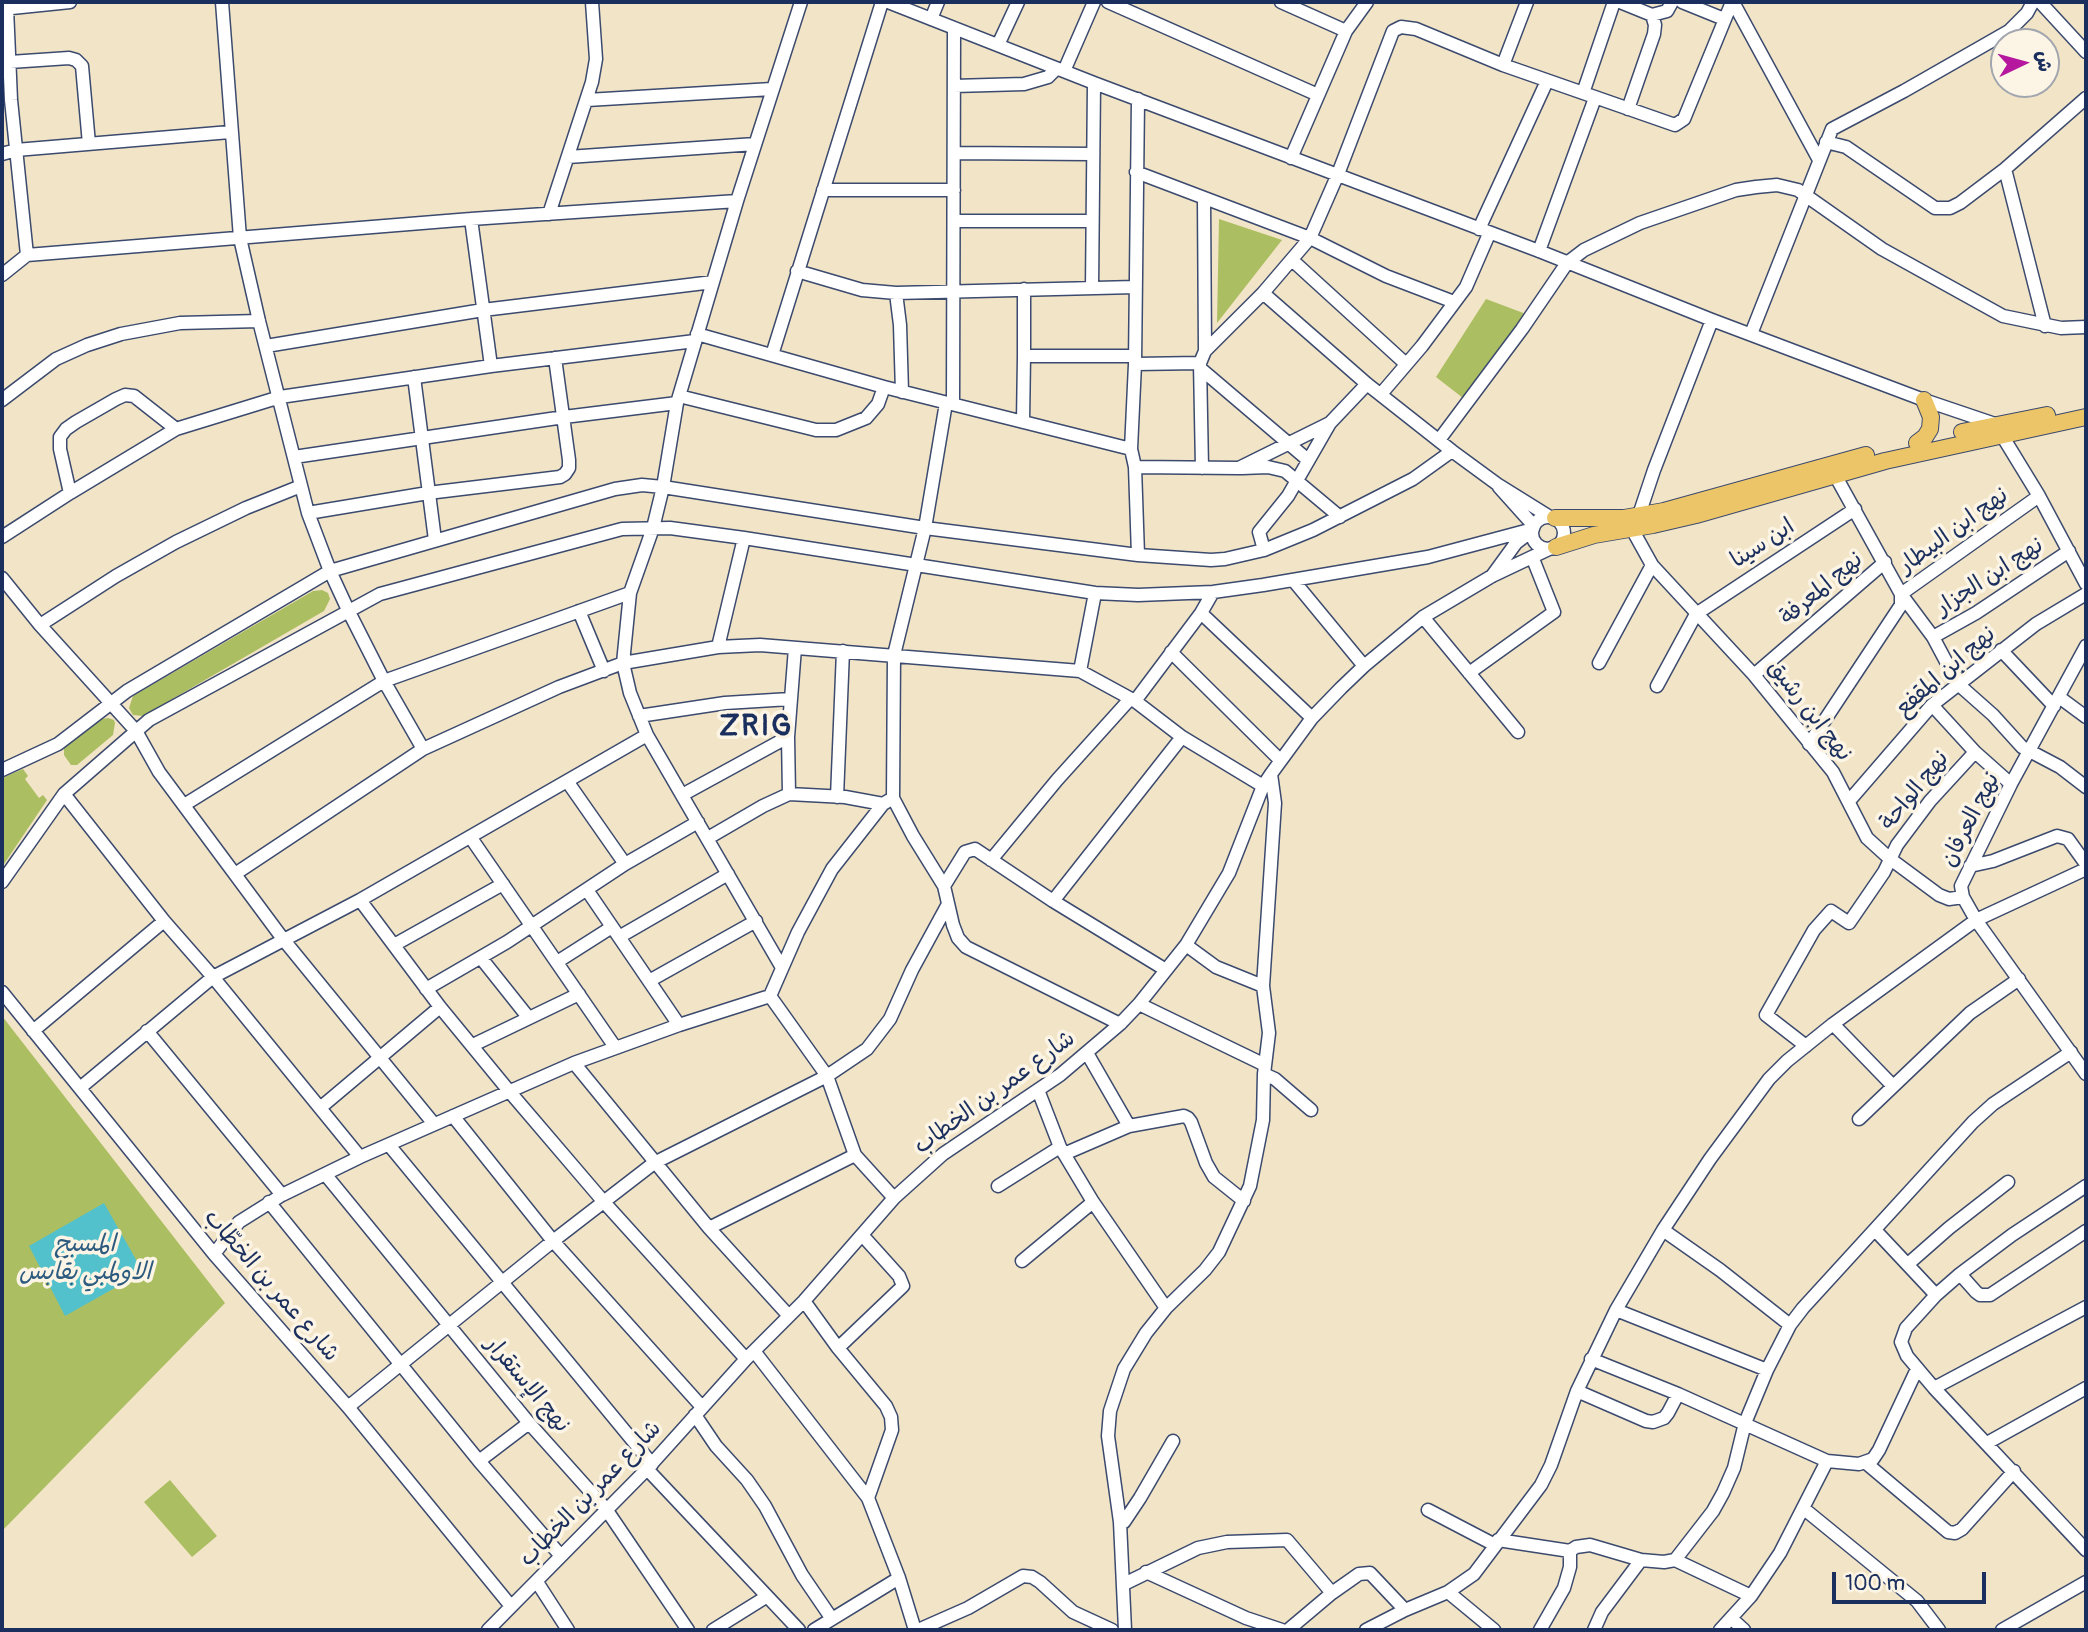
<!DOCTYPE html>
<html>
<head>
<meta charset="utf-8">
<style>
	body { margin:0 }
	#map { position:relative; width:2088px; height:1632px; overflow:hidden; background:#f2e4c6; font-family:Pangolin,"Playpen Sans Arabic",sans-serif }
	canvas { display:block }
	.frame { position:absolute; inset:0; border:4px solid #1b2f5e; pointer-events:none }
	.north { position:absolute; left:1990px; top:28px; width:70px; height:70px; box-sizing:border-box; background:#fcf5e5; border:2px solid #a2a6af; border-radius:50%; rotate:85deg; font-size:19px; font-weight:700; line-height:28px; text-align:center; color:#1b2f5e }
	.north::after { content:''; display:block; margin:auto; width:24px; height:32px; background:#b5179e; clip-path:polygon(50% 0,100% 100%,50% 72%,0 100%) }
	.scale { position:absolute; left:1832px; top:1572px; width:154px; height:32px; box-sizing:border-box; border:4px solid #1b2f5e; border-top:0; padding-left:9px; font-size:21px; line-height:24px; white-space:nowrap; color:#1b2f5e; -webkit-text-stroke:5px #fcf5e5; paint-order:stroke }
</style>
</head>
<body>
<div id="map">
<canvas width="2088" height="1632"></canvas>
<div class="frame"></div>
<div class="north">ش</div>
<div class="scale">100 m</div>
</div>
<script>
const context = document.querySelector('canvas').getContext('2d');
context.lineJoin = 'round';
function fillPath(path, color) { context.fillStyle = color; context.fill(path, 'evenodd'); }
const toPath = rows => new Path2D(rows.map(r => 'M' + r).join(''));
function stroke(path, color, width, dash) { context.strokeStyle = color; context.lineWidth = width; context.lineCap = dash ? 'butt' : 'round'; context.setLineDash(dash || []); context.stroke(path); }
function write(font, color, halo, rows, align = 'center') {
  context.font = font + ' Pangolin,"Playpen Sans Arabic",sans-serif'; context.lineWidth = 7; context.setLineDash([]); context.textBaseline = 'middle'; context.strokeStyle = halo; context.fillStyle = color; for (const [text, x, y, turn = 0] of rows) {
    context.save(); context.translate(x, y); context.rotate((+turn || 0) * Math.PI / 180); context.textAlign = isNaN(turn) ? turn : align; if (halo) context.strokeText(text, 0, 0); context.fillText(text, 0, 0); context.restore();
  }
}
fillPath(toPath([
	[1219,219,1282,240,1217,323],
	[1486,299,1526,314,1520,325,1463,398,1436,377],
	[322,590,328,593,330,599,324,611,143,716,133,715,129,708,133,696,313,591],
	[108,718,114,720,115,723,113,735,77,765,71,765,64,755,64,748,101,719],
	[23,769,28,776,25,779,39,798,43,795,47,800,2,867,2,778],
	[2,1016,225,1303,2,1531],
	[170,1480,217,1536,192,1557,144,1502]
]), '#acbe62');
fillPath(toPath([
	[104,1203,143,1272,65,1316,29,1246]
]), '#53c1cb');
const minor = toPath([
	[222,2,240,238,259,321,308,513,330,571,348,610,384,681,423,749],
	[888,2,1094,83,1539,251,1712,320,1924,400,1995,424,2039,496,2086,584],
	[1108,2,1318,95],
	[1281,2,1346,31],
	[1620,2,1652,15,1667,11,1672,2],
	[1682,2,1724,19],
	[1733,2,1819,160],
	[2040,2,2086,52],
	[7,8,11,100,27,255],
	[2,9,70,2],
	[931,19,938,2],
	[998,45,1018,2],
	[10,62,69,58,76,60,82,66,89,144],
	[1503,65,1527,2],
	[1064,71,1094,2],
	[954,86,1024,84,1048,77,1056,69],
	[1583,93,1614,2],
	[587,100,772,89],
	[1628,109,1654,34,1655,25,1652,15],
	[1826,142,1846,147,1935,208,1950,208,1960,203,2005,169,2086,98],
	[955,153,1092,154],
	[2,154,16,150,230,132],
	[568,157,755,144],
	[1291,158,1346,31,1367,2],
	[2005,169,2045,326],
	[1136,172,1310,238,1386,276,1454,302],
	[823,190,954,190],
	[1204,199,1205,351],
	[549,214,592,82,596,59,592,2],
	[471,219,491,366],
	[954,221,1091,221],
	[1479,229,1547,81],
	[1539,251,1595,98],
	[1292,260,1406,364],
	[797,271,862,290,896,293,1135,287],
	[2,275,27,255,471,219,737,201],
	[1092,288,1094,83],
	[1024,289,1024,356,1135,356],
	[896,293,900,325,902,392],
	[1263,293,1367,384,1452,451,1497,484,1550,517],
	[697,334,884,387,1131,449],
	[1751,334,1832,129,1904,91,2009,31,2027,13,2033,2],
	[266,346,483,310,713,282],
	[772,355,882,2],
	[1135,364,1200,363],
	[1201,369,1308,460],
	[414,377,435,540],
	[1381,394,1422,346,1466,287,1489,234],
	[679,396,816,430,836,430,866,418,878,404,884,387],
	[2,400,56,359,87,345,121,334,180,323,259,321],
	[946,403,925,528,894,655,893,798,913,836,944,886,953,925,958,938,966,947,1120,1024],
	[953,404,954,28],
	[1023,422,1024,356],
	[1439,440,1522,329,1567,263,1584,250,1640,223,1736,190,1756,187,1777,185,1798,190,1882,249,2003,316,2061,328,2086,327],
	[294,457,564,417,677,403],
	[1135,467,1239,468,1330,423,1367,384],
	[1202,468,1200,363,1205,351,1263,293,1310,238,1338,174,1393,31,1401,27,1416,29,1503,65,1675,125,1684,119,1732,2],
	[1242,468,1268,467,1285,471,1340,517],
	[1835,475,1901,594,1933,637,1958,684,1993,715,2022,747,2060,767,2086,787],
	[1499,487,1534,526],
	[70,493,60,449,60,437,66,429,76,422,116,399,125,395,134,396,176,429],
	[308,513,428,493,560,477,565,474,569,468,569,460,555,358],
	[1639,515,1654,470,1712,320],
	'1532 533a16 16 0 1 1 32 0a16 16 0 1 1-32 0Z',
	[1632,529,1652,565,1754,675,1833,772,1867,838,1889,858,1939,895,1949,899,1963,897],
	[2,537,70,493,176,429,280,397,491,366,695,341],
	[1264,550,1259,532,1288,496,1330,423],
	[1138,555,1135,467,1131,449,1135,364,1138,99],
	[1492,576,1516,543,1529,533],
	[2,578,40,625,136,731,159,772,283,939,434,1124],
	[1293,580,1364,666],
	[579,611,604,671],
	[1201,613,1312,718],
	[1423,617,1518,732],
	[40,625,116,576,176,542,246,508,301,486],
	[1933,637,1976,613,2069,551],
	[2086,646,2011,784,1961,886,1963,897,1976,920,2086,1074],
	[718,647,744,538],
	[2001,650,2054,706],
	[1171,652,1280,760],
	[1599,663,1652,565],
	[1080,671,1095,593],
	[1469,673,1554,612,1533,559],
	[1754,675,1885,562],
	[1657,686,1696,614,1855,509],
	[2059,697,2086,717],
	[1135,701,1201,613,1213,592],
	[1932,705,1975,752,2011,784],
	[639,716,725,703,790,699],
	[1809,744,1901,605,1901,594,2039,496],
	[2,770,58,744,127,691,330,571,615,489,642,485,663,487,925,528,1138,555,1211,560,1225,559,1264,550,1313,530,1413,479,1452,451],
	[567,781,625,864],
	[64,794,164,921,213,977,360,1157],
	[789,794,788,737,795,648],
	[682,795,788,737],
	[837,797,843,651],
	[1849,801,1932,705,2036,624,2086,594],
	[184,805,384,681,630,593],
	[471,838,615,1047],
	[708,838,763,806,789,794,845,797,883,804],
	[991,860,1057,780,1130,699],
	[1970,866,1993,861,2057,836,2068,839,2086,864],
	[235,874,423,749,559,687,623,663,718,647,760,645,1080,671,1135,701,1182,737,1263,786],
	[2,882,64,794,149,720,380,594,622,529,670,528,744,538,1095,593,1138,595,1213,592,1263,585,1428,557,1533,529],
	[944,886,965,852,975,849,1053,901,1166,970],
	[587,890,679,1025],
	[360,900,440,1007,509,1091,603,1201,746,1359],
	[1053,901,1182,737],
	[619,937,728,874],
	[394,945,503,884],
	[1186,945,1216,967,1263,986],
	[481,958,528,1017],
	[557,962,612,927],
	[781,966,647,735,630,693,623,663,630,593,653,528,663,487,677,403,737,201,801,2],
	[649,981,756,921],
	[426,989,507,942,625,864,698,822],
	[2,992,214,1254,348,1407,510,1605],
	[770,996,827,1076,855,1155,894,1198],
	[770,996,798,932,832,869,883,804,893,798],
	[1139,1004,1265,1065],
	[1833,1024,1893,1086],
	[33,1031,164,921],
	[147,1031,282,1195],
	[473,1045,579,994],
	[1806,1046,1766,1015,1814,930,1831,911,1849,923,1884,872,1897,845,1930,801,1975,752],
	[1087,1053,1129,1126],
	[574,1063,709,1228,789,1316],
	[1264,1074,1275,1079,1311,1110],
	[80,1088,213,977,360,900,647,735],
	[1038,1090,1060,1147,1093,1202,1166,1308],
	[320,1108,440,1007],
	[453,1116,553,1241,702,1407],
	[1859,1119,1970,1013,2019,979],
	[389,1145,652,1464],
	[1064,1154,1129,1126,1184,1116,1188,1118,1191,1122,1206,1163,1214,1177,1244,1201],
	[325,1174,529,1423,606,1509,688,1630],
	[998,1186,1060,1147],
	[2086,1186,2012,1235,1960,1274,1936,1295,1906,1328,1901,1342,1907,1356,1934,1388,2086,1550],
	[269,1202,479,1461,561,1556],
	[709,1228,855,1155],
	[1663,1230,1720,1270,1790,1325],
	[1875,1230,1936,1295],
	[214,1254,239,1222,282,1195,360,1157,574,1063,679,1025,770,996],
	[1022,1261,1093,1202],
	[1908,1264,1949,1228,2008,1182],
	[1960,1274,1976,1292,1980,1295,1990,1295,2086,1231],
	[804,1301,838,1348,886,1406,891,1417,892,1430,868,1498,899,1578,915,1630],
	[1616,1310,1767,1370],
	[838,1348,903,1286,899,1276,863,1236],
	[754,1351,868,1498],
	[1591,1359,1678,1394,1827,1461,1859,1464,1873,1459,1879,1450,1917,1369],
	[1934,1388,2086,1307],
	[1577,1391,1646,1421,1653,1422,1664,1418,1668,1413,1678,1394],
	[348,1407,553,1241,654,1163,827,1076,867,1049,890,1019,912,970,948,904],
	[695,1415,716,1446,747,1480,765,1506,802,1575,832,1619],
	[1987,1443,2086,1388],
	[479,1461,529,1423],
	[1866,1463,1948,1532,1955,1533,1962,1529,2014,1471],
	[647,1469,799,1630],
	[1803,1508,1917,1601,1939,1630],
	[1428,1510,1495,1545],
	[1120,1522,1124,1522,1140,1498,1173,1441],
	[1498,1540,1570,1551,1576,1547,1590,1545,1641,1560,1664,1562,1675,1560,1751,1596],
	[1675,1560,1713,1511,1723,1493,1734,1468,1745,1423,1767,1370,1790,1325,1803,1308,1973,1122,1993,1104,2071,1052],
	[1146,1572,1246,1618,1282,1630],
	[537,1582,568,1630],
	[1124,1584,1198,1548,1227,1542,1287,1540,1332,1593],
	[1448,1592,1494,1630],
	[1732,1619,1744,1630],
	[488,1630,647,1469,746,1359,804,1301,894,1198,943,1154,1060,1075,1120,1024,1139,1004,1186,945,1229,873,1263,786,1271,774,1312,718,1341,688,1364,666,1423,617,1492,576,1551,548],
	[713,1630,766,1597],
	[814,1630,899,1578],
	[918,1630,968,1608,1023,1576,1032,1577,1040,1582,1073,1612,1112,1630],
	[1125,1630,1120,1522,1108,1436,1110,1411,1124,1369,1146,1333,1166,1308,1205,1270,1219,1252,1250,1186,1263,1120,1264,1074,1269,1033,1263,986,1275,803,1271,774],
	[1288,1630,1332,1593,1359,1574,1370,1573,1405,1610],
	[1366,1630,1405,1610,1448,1592,1474,1574,1541,1485,1551,1465,1577,1391,1616,1310,1663,1230,1710,1159,1769,1079,1787,1061,1833,1024,1976,920,2086,869],
	[1540,1630,1564,1588,1570,1567,1570,1551],
	[1594,1630,1602,1612,1641,1560],
	[1720,1630,1751,1596,1780,1553,1827,1461],
	[2002,1630,2086,1582]
]);
const major = toPath([
	[1962,432,2047,415],
	[1917,443,1925,437,1930,429,1931,417,1924,400],
	[1555,518,1624,518,1664,511,1866,455],
	[1556,547,1594,535,1653,525,1696,515,1885,461,2086,417]
]);
stroke(minor, '#3b4a6e', 15);
stroke(major, '#3b4a6e', 18);
stroke(minor, '#fff', 12);
stroke(major, '#ecc569', 16);
write('23px', '#1b2f5e', '#fcf5e5', [
	["نهج ابن البيطار",1954,531,-36],
	["ابن سينا",1763,544,-33],
	["نهج ابن الجزار",1990,577,-33],
	["نهج المعرفة",1822,589,-40],
	["نهج ابن المقفع",1946,672,-41],
	["نهج ابن رشيق",1809,711,52],
	["نهج الواحة",1915,791,-51],
	["نهج العرفان",1971,820,-63],
	["شارع عمر بن الخطاب",995,1093,-36],
	["شارع عمر بن الخطّاب",271,1286,49],
	["نهج الإستقرار",527,1385,50],
	["شارع عمر بن الخطاب",591,1494,-46]
]);
write('italic 24px', '#2c5b7f', '#fcf5e5', [
	["المسبح",85,1245],
	["الاولمبي بقابس",85,1273]
]);
context.letterSpacing = '2px';
write('bold 30px', '#1b2f5e', '#fcf5e5', [
	["ZRIG",756,727]
]);
context.letterSpacing = '0px';
</script>
</body>
</html>
